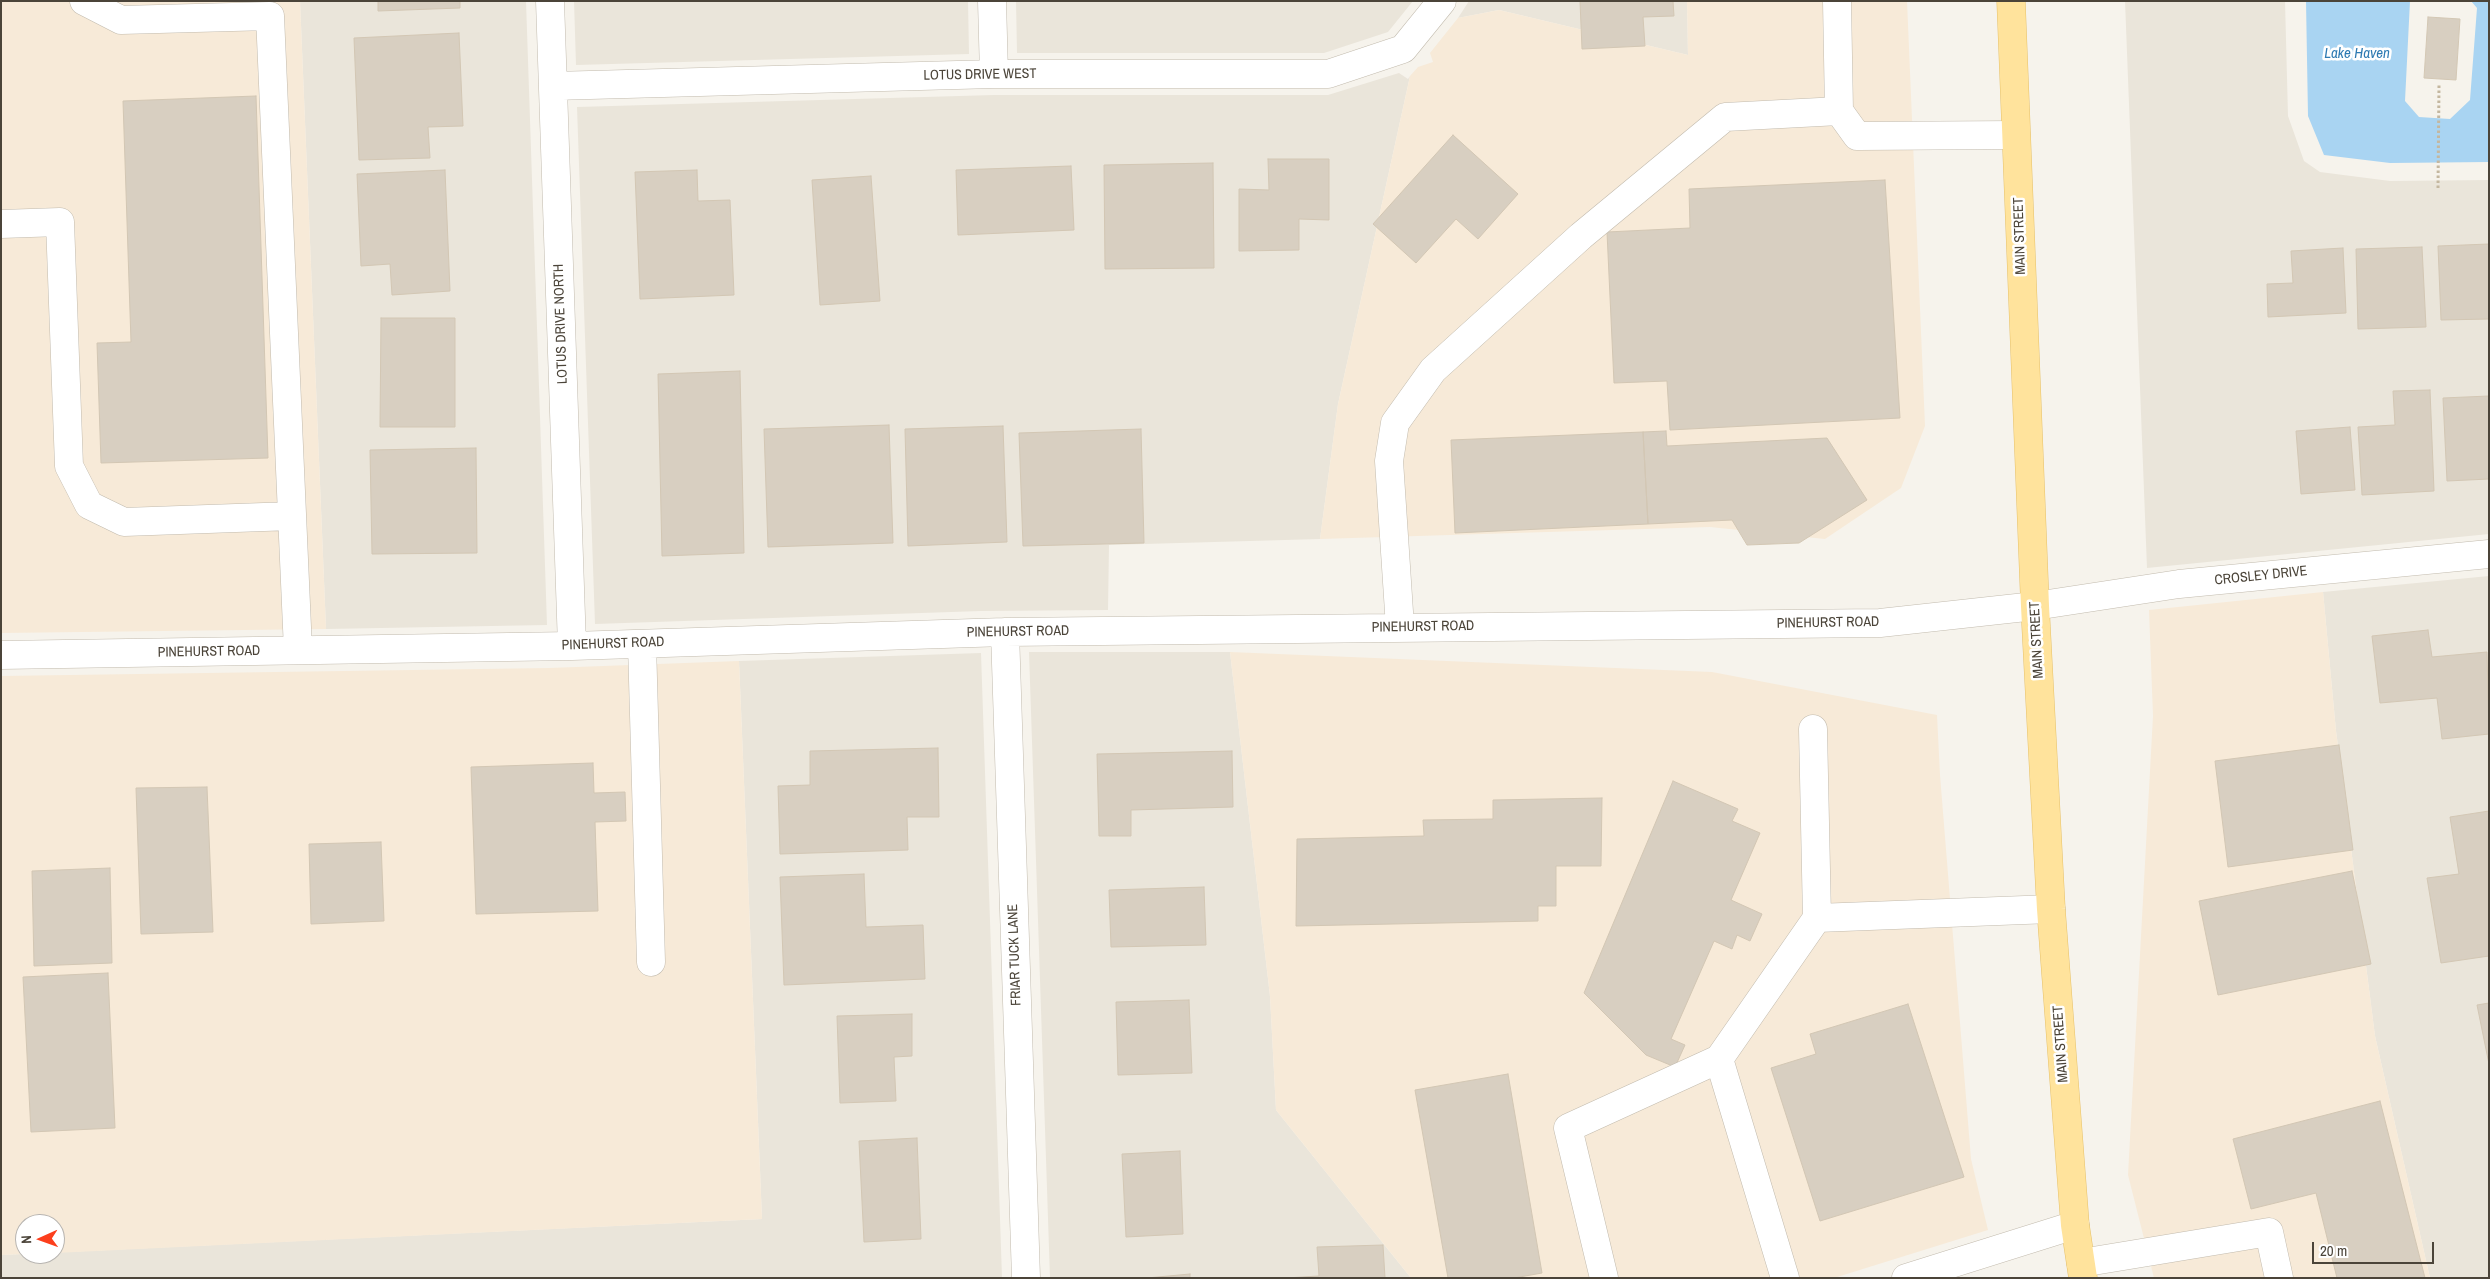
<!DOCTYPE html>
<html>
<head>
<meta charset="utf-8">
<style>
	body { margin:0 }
	#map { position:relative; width:2490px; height:1279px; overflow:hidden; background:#f6f3ec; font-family:"Archivo Narrow",sans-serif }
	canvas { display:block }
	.frame { position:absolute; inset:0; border:2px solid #4b4439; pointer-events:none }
	.north { position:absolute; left:15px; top:1214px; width:50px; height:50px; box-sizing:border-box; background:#fff; border:1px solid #b7b4b0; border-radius:50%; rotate:268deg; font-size:14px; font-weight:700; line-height:20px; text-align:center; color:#4b4439 }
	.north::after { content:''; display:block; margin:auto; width:18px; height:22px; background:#fc3f1d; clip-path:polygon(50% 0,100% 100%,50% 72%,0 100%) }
	.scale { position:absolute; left:2312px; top:1242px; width:122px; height:22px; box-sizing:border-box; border:2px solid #4b4439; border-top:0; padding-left:6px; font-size:15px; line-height:18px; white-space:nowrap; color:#4b4439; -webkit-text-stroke:4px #fff; paint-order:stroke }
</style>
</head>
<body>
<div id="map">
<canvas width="2490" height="1279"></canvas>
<div class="frame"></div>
<div class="north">N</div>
<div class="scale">20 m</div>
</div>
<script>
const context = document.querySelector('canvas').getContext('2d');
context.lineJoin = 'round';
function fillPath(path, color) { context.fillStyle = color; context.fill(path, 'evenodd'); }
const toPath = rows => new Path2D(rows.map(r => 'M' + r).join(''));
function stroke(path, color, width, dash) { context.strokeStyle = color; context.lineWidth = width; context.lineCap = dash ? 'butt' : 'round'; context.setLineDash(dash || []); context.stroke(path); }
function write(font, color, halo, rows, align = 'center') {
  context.font = font + ' "Archivo Narrow",sans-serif'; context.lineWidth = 5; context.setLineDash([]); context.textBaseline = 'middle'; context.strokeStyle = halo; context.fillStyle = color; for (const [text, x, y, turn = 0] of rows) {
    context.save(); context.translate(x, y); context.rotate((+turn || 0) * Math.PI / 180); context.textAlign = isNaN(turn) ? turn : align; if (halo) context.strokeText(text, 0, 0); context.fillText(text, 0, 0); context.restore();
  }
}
fillPath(toPath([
	[300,1,526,1,547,625,326,629],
	[574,1,968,1,969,54,576,65],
	[1016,1,1413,1,1388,32,1324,53,1017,53],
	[1469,1,1687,1,1688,55,1499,10,1458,18],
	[2125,1,2285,1,2288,116,2304,161,2320,172,2390,181,2489,180,2489,534,2147,568],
	[1399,73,1408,79,1410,76,1338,404,1320,539,1109,545,1108,610,981,611,595,624,577,107,994,95,1328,95],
	[2489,576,2489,1278,2430,1278,2375,1036,2336,731,2323,592],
	[1029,652,1230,652,1270,996,1276,1110,1411,1278,1050,1278],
	[981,653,1002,1278,1,1278,1,1255,762,1219,739,661]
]), '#eae5da');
fillPath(toPath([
	[1,1,300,1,326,629,1,633],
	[1687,1,1907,1,1925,426,1901,488,1825,539,1710,527,1320,539,1338,404,1410,76,1418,67,1433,62,1430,53,1458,18,1499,10,1688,55],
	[2323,592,2336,731,2375,1036,2430,1278,2154,1278,2128,1175,2153,716,2149,610],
	[1230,652,1712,672,1937,715,1940,775,1971,1159,1988,1230,1834,1278,1411,1278,1276,1110,1270,996],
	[739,661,762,1219,55,1253,55,1224,25,1224,25,1254,1,1255,1,676,549,668]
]), '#f7ead8');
fillPath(toPath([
	[2306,1,2410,1,2405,101,2419,117,2450,119,2470,100,2477,8,2471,1,2489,1,2489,162,2390,163,2324,155,2308,116]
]), '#a9d4f2');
const building = toPath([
	[378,1,460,1,460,8,378,11,378,1],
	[1580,1,1673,1,1674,16,1643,17,1645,46,1582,49,1580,1],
	[2428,17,2460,19,2456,80,2424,78,2428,17],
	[459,33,463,126,428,127,430,158,359,160,354,38,459,33],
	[256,96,268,458,101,463,97,343,131,342,123,101,256,96],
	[1453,135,1518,194,1478,239,1456,219,1416,263,1373,224,1453,135],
	[1268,159,1329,159,1329,220,1299,219,1299,250,1239,251,1239,189,1269,190,1268,159],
	[1213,163,1214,268,1105,269,1104,165,1213,163],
	[1071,166,1074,230,958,235,956,170,1071,166],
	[445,170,450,291,392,295,390,264,361,266,357,174,445,170],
	[697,170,698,201,730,200,734,295,640,299,635,172,697,170],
	[871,176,880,301,820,305,812,180,871,176],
	[1885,180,1900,418,1670,430,1667,381,1614,383,1607,232,1690,228,1689,189,1885,180],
	[2489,244,2489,319,2441,320,2438,246,2489,244],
	[2422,247,2426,327,2358,329,2356,249,2422,247],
	[2343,248,2346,313,2268,317,2267,284,2293,283,2291,251,2343,248],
	[381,318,455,318,455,427,380,427,381,318],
	[740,371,744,553,662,556,658,374,740,371],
	[2430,390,2434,491,2362,495,2358,427,2395,425,2393,391,2430,390],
	[2489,396,2489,479,2447,481,2443,398,2489,396],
	[889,425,893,543,768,547,764,429,889,425],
	[1003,426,1007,542,908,546,905,429,1003,426],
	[2350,427,2355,490,2301,494,2296,431,2350,427],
	[1141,429,1144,543,1023,546,1019,433,1141,429],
	[1666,431,1667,446,1827,438,1867,500,1799,543,1747,545,1732,520,1648,524,1643,432,1666,431],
	[1643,432,1648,524,1455,533,1451,440,1643,432],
	[476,448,477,553,372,554,370,450,476,448],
	[2428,630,2432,657,2487,652,2489,734,2442,739,2437,698,2380,703,2372,636,2428,630],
	[2339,745,2353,850,2228,867,2215,761,2339,745],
	[938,748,939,817,907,817,908,850,780,854,778,786,810,785,810,751,938,748],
	[1232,751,1233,807,1131,810,1131,836,1099,836,1097,754,1232,751],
	[593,763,594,793,625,792,626,821,595,822,598,911,476,914,471,767,593,763],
	[1673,781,1738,809,1732,821,1760,833,1731,900,1762,914,1750,941,1737,935,1732,949,1714,941,1671,1039,1685,1045,1675,1067,1646,1055,1584,993,1673,781],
	[207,787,213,932,141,934,136,788,207,787],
	[1602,798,1601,866,1556,866,1556,906,1538,906,1538,921,1296,926,1297,839,1424,836,1423,820,1493,819,1493,800,1602,798],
	[2489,811,2489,956,2441,963,2427,878,2459,874,2450,817,2489,811],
	[381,842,384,921,311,924,309,844,381,842],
	[110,868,112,963,34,966,32,871,110,868],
	[2352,871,2371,964,2218,995,2199,901,2352,871],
	[864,874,866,927,923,925,925,979,784,985,780,877,864,874],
	[1204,887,1206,945,1111,947,1109,890,1204,887],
	[108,973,115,1128,31,1132,23,977,108,973],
	[1189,1000,1192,1073,1118,1075,1116,1002,1189,1000],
	[2489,1003,2489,1064,2477,1005,2489,1003],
	[1908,1004,1964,1177,1820,1221,1771,1068,1816,1054,1810,1034,1908,1004],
	[912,1014,912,1056,894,1057,896,1101,840,1103,837,1016,912,1014],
	[1508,1074,1542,1273,1514,1278,1448,1278,1415,1090,1508,1074],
	[2380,1101,2425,1278,2337,1278,2316,1193,2251,1209,2233,1139,2380,1101],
	[917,1138,921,1239,864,1242,859,1141,917,1138],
	[1180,1151,1183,1234,1126,1237,1122,1154,1180,1151],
	[1383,1245,1385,1278,1286,1278,1319,1276,1317,1247,1383,1245],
	[1190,1274,1190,1278,1147,1278,1190,1274]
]);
fillPath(building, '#d8cfc1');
stroke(building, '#d3c7b4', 1);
const minor = toPath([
	[84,1,121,20,270,16,298,650],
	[550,1,572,646],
	[992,1,994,74],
	[1837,1,1839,111],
	[553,86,994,74,1328,74,1403,49,1442,1],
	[1,224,60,222,69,466,89,505,124,522,292,516],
	[1400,627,1389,461,1395,423,1433,370,1581,236,1725,117,1839,111,1857,136,2016,135],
	[1005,632,1026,1278],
	[642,644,651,962],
	[1,655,572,646,1005,632,1880,623,2035,606,2179,584,2489,554],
	[1813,729,1817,918,2051,909],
	[1719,1059,1785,1278],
	[2081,1263,2269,1232,2279,1278],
	[1604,1278,1568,1128,1719,1059,1817,918],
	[1906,1278,2075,1225]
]);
const major = toPath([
	[2011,1,2035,606,2051,909,2075,1225,2083,1278]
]);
stroke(minor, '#c2bbae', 29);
stroke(major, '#e6c16a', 29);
stroke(toPath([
	[2438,188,2439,85]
]), '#c4b79f', 3, [2.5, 2.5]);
stroke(minor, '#fff', 28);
stroke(major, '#ffe39c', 28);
write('14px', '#4b4439', '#fff', [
	["LOTUS DRIVE WEST",980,75,-1],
	["MAIN STREET",2020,236,-92],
	["LOTUS DRIVE NORTH",561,324,-92],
	["CROSLEY DRIVE",2261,576,-6],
	["PINEHURST ROAD",1828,623,-1],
	["PINEHURST ROAD",1423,627,-1],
	["PINEHURST ROAD",1018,632,-1],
	["MAIN STREET",2037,640,-93],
	["PINEHURST ROAD",613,644,-2],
	["PINEHURST ROAD",209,652,-1],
	["FRIAR TUCK LANE",1015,955,-92],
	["MAIN STREET",2061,1044,-94]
]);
write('italic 15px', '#2e7ab2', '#fff', [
	["Lake Haven",2357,54]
]);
</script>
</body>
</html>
